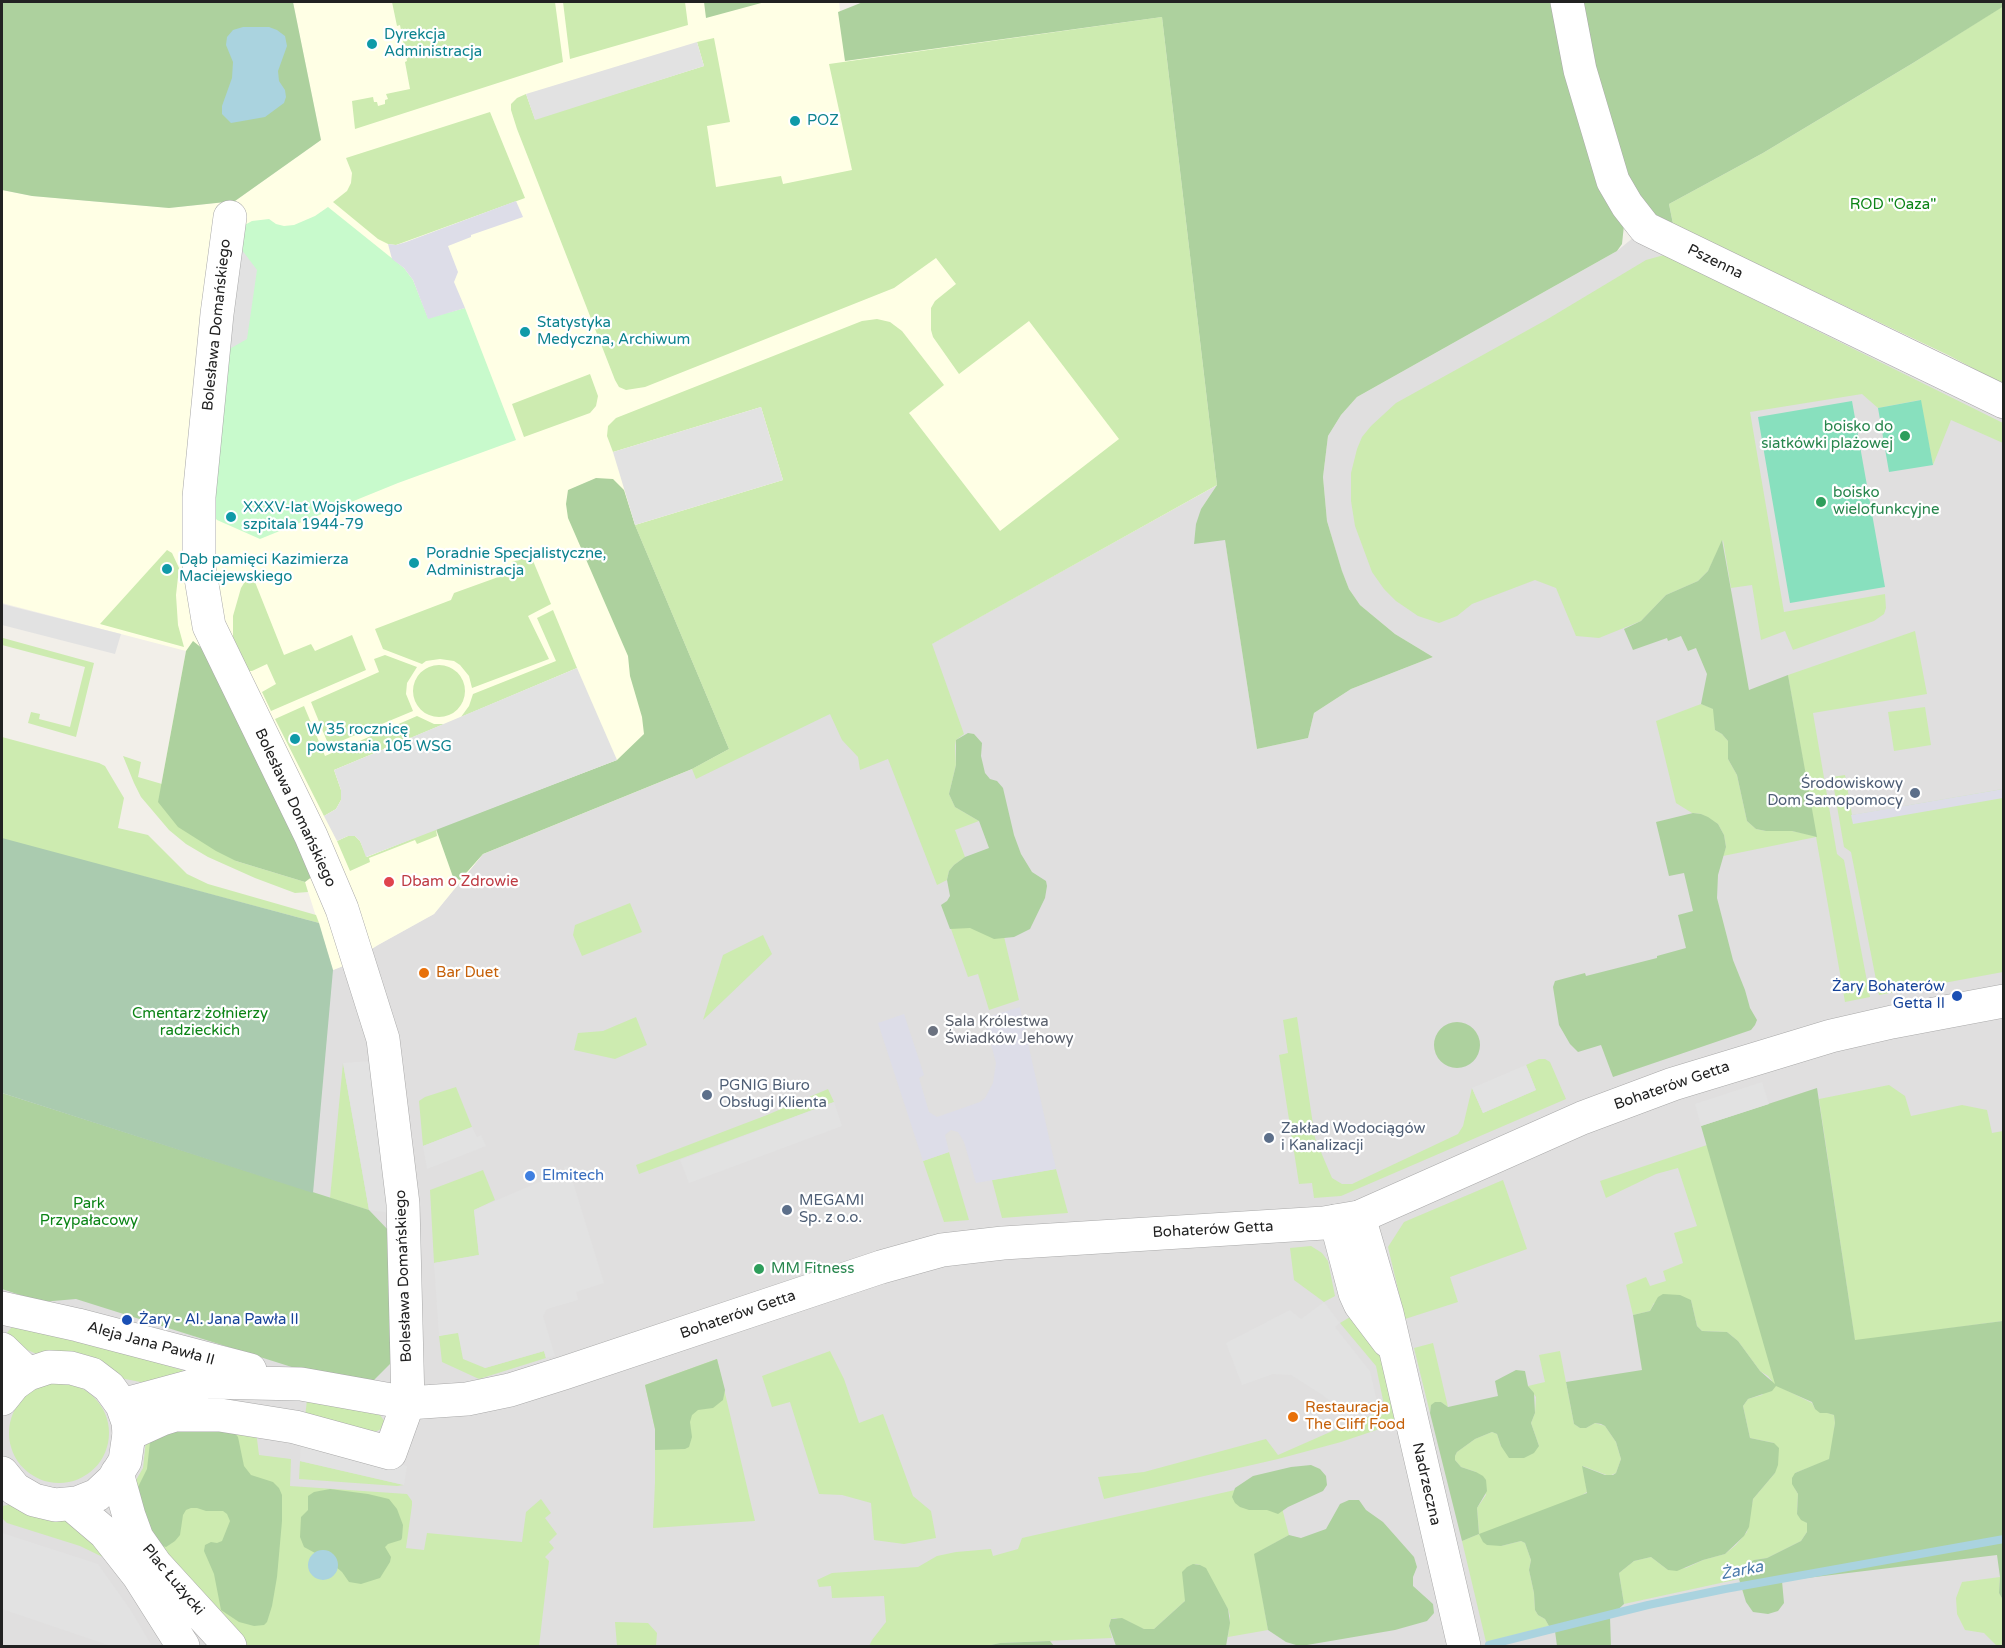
<!DOCTYPE html>
<html>
<head>
<meta charset="utf-8">
<style>
	body { margin:0 }
	#map { position:relative; width:2005px; height:1648px; overflow:hidden; background:#f2efe9; font-family:"Varela Round",sans-serif }
	canvas { display:block }
	.frame { position:absolute; inset:0; border:3px solid #222; pointer-events:none }
</style>
</head>
<body>
<div id="map">
<canvas width="2005" height="1648"></canvas>
<div class="frame"></div>
</div>
<script>
const context = document.querySelector('canvas').getContext('2d');
context.lineJoin = 'round';
function fillPath(path, color) { context.fillStyle = color; context.fill(path, 'evenodd'); }
const toPath = rows => new Path2D(rows.map(r => 'M' + r).join(''));
function stroke(path, color, width, dash) { context.strokeStyle = color; context.lineWidth = width; context.lineCap = dash ? 'butt' : 'round'; context.setLineDash(dash || []); context.stroke(path); }
function write(font, color, halo, rows, align = 'center') {
  context.font = font + ' "Varela Round",sans-serif'; context.lineWidth = 4.5; context.setLineDash([]); context.textBaseline = 'middle'; context.strokeStyle = halo; context.fillStyle = color; for (const [text, x, y, turn = 0] of rows) {
    context.save(); context.translate(x, y); context.rotate((+turn || 0) * Math.PI / 180); context.textAlign = isNaN(turn) ? turn : align; if (halo) context.strokeText(text, 0, 0); context.fillText(text, 0, 0); context.restore();
  }
}
fillPath(toPath([
	[1645,228,2003,402,2003,1646,2,1646,2,838,319,923,333,970,346,965,378,945,434,914,483,854,692,769,931,644,1217,485,1201,509,1194,543,1225,539,1257,749,1308,738,1314,713,1351,689,1433,657,1395,634,1360,605,1349,589,1342,572,1327,521,1323,477,1328,436,1341,415,1357,397,1617,251]
]), '#e0dfdf');
fillPath(toPath([
	[293,2,839,2,845,61,1162,17,1217,485,931,644,692,769,483,854,434,914,378,945,346,965,333,970,305,882,158,802,186,651,2,603,2,190,32,196,169,208,235,201,321,140]
]), '#ffffe5');
fillPath(toPath([
	[392,2,555,2,563,62,355,129,352,101,373,97,374,102,377,102,378,106,385,104,385,100,388,99,386,94,410,89,405,62,407,61,400,25,397,26],
	[563,2,685,2,688,25,570,59],
	[2003,6,2003,384,1948,355,1673,224,1669,204,1763,153,1913,63],
	[1162,17,1217,485,932,644,964,734,956,740,955,746,956,765,949,794,955,807,979,821,955,830,965,857,954,865,949,871,947,880,937,885,888,759,860,770,858,757,842,740,830,714,696,779,692,769,729,749,635,525,783,480,761,407,613,452,607,436,608,426,616,418,862,321,877,319,890,322,902,331,944,385,909,413,1000,531,1119,439,1029,321,959,374,933,337,931,330,931,308,935,301,956,284,936,258,894,288,645,387,626,390,619,387,615,380,517,129,511,110,511,104,517,98,526,94,535,119,704,66,697,42,714,38,730,122,707,126,716,187,781,176,783,184,852,170,829,64],
	[490,112,525,198,396,245,388,244,378,239,333,202,347,191,351,183,352,173,346,158],
	[1664,255,2003,423,2003,443,1951,420,1933,465,1920,400,1878,408,1862,394,1750,412,1784,612,1885,594,1886,608,1884,614,1874,621,1793,650,1785,631,1761,640,1752,585,1731,588,1723,540,1708,571,1698,581,1666,595,1641,621,1599,638,1576,636,1556,588,1535,580,1472,604,1457,616,1439,623,1418,616,1396,601,1384,589,1372,572,1355,526,1351,501,1351,473,1357,449,1362,437,1371,426,1396,403,1546,320,1646,260],
	[590,374,598,396,596,406,590,413,524,437,512,404],
	[167,550,172,553,179,568,176,595,178,625,184,647,100,624],
	[531,556,551,604,528,616,549,659,472,688,469,676,460,665,454,661,440,659,426,661,422,664,383,649,375,629,451,600,454,593,515,571,512,562],
	[251,572,284,655,311,644,315,651,352,635,366,670,271,711,262,692,276,684,267,664,252,671,248,671,233,637,233,616,241,588],
	[553,610,577,668,461,717,469,706,473,694,556,661,537,618],
	[1915,631,1927,694,1813,713,1837,854,1844,860,1870,997,1845,1002,1816,837,1723,856,1726,847,1724,835,1718,824,1701,814,1692,813,1676,803,1656,721,1701,704,1714,709,1715,730,1722,734,1728,741,1728,759,1737,775,1747,821,1756,829,1766,831,1792,831,1816,836,1788,675],
	[3,638,94,663,76,737,28,723,31,712,40,714,39,719,70,727,85,667,2,645],
	[385,655,417,667,407,683,406,694,413,711,329,746,311,702,379,672,374,659],
	'413 691a26 26 0 1 1 52 0a26 26 0 1 1-52 0Z',
	[304,706,325,756,417,716,434,724,444,724,334,770,341,790,341,800,336,809,324,816,275,719],
	[1925,707,1931,745,1894,751,1888,712],
	[2,737,99,763,105,766,124,798,118,828,148,835,187,874,208,884,316,915,319,923,2,839],
	[123,756,141,762,138,777,162,784,236,861,305,882,308,892,295,893,255,878,208,857,186,844,169,830,141,797,134,783],
	[1845,775,1852,815,2003,789,2003,972,1879,995,1851,852,1844,847,1832,777],
	[436,829,437,836,417,844,415,840,369,858,370,862,350,871,337,841,348,836,355,836,360,841,367,857],
	[630,903,642,932,582,956,573,935,575,925],
	[998,911,1019,1000,989,1010,978,974,968,977,951,929,950,929],
	[763,935,772,954,703,1020,723,955],
	[636,1017,647,1045,615,1059,574,1050,578,1033,603,1031],
	[1297,1017,1315,1138,1332,1178,1342,1184,1352,1184,1458,1134,1463,1126,1472,1088,1483,1113,1536,1090,1526,1065,1539,1059,1545,1059,1550,1062,1566,1099,1341,1196,1314,1198,1312,1183,1299,1184,1279,1055,1288,1053,1283,1020],
	[343,1063,369,1210,330,1198],
	[1889,1085,1905,1096,1911,1116,1962,1105,1987,1110,1992,1133,2003,1131,2003,1321,1855,1341,1819,1099],
	[456,1087,472,1127,423,1146,419,1101,425,1097],
	[828,1089,834,1102,639,1174,636,1165,767,1115],
	[1707,1145,1776,1385,1812,1403,1815,1409,1834,1415,1835,1423,1831,1454,1829,1459,1826,1461,1795,1473,1795,1489,1798,1494,1797,1514,1807,1523,1807,1532,1801,1541,1767,1558,1754,1560,1742,1567,1739,1579,1624,1604,1619,1573,1634,1561,1651,1557,1668,1570,1686,1568,1703,1560,1725,1554,1736,1545,1747,1532,1753,1499,1775,1473,1774,1443,1750,1438,1743,1406,1748,1399,1762,1395,1772,1381,1768,1376,1760,1371,1738,1341,1727,1332,1702,1331,1697,1326,1691,1300,1654,1303,1650,1311,1633,1315,1626,1285,1646,1277,1650,1286,1666,1281,1663,1271,1683,1263,1674,1233,1697,1226,1678,1168,1656,1174,1606,1198,1600,1181],
	[949,1152,969,1220,944,1222,923,1161],
	[1056,1169,1068,1213,1002,1218,992,1180],
	[483,1170,495,1200,474,1210,479,1255,434,1263,430,1190],
	[1503,1180,1527,1249,1450,1277,1458,1302,1405,1319,1388,1247,1404,1222],
	[1311,1246,1322,1253,1328,1261,1335,1296,1324,1302,1294,1280,1290,1248],
	[1355,1314,1376,1340,1397,1423,1341,1442,1278,1459,1104,1499,1098,1477,1144,1472,1266,1439,1278,1455,1337,1429,1385,1410,1376,1366,1340,1323],
	[18,1320,188,1372,151,1384,125,1379,117,1375,41,1356,21,1347,5,1335],
	[458,1332,485,1368,544,1351,546,1358,479,1379,442,1362,439,1336],
	[1433,1343,1448,1407,1441,1402,1431,1405,1430,1413,1414,1348],
	[830,1351,844,1379,859,1423,883,1414,913,1496,931,1511,936,1538,904,1544,874,1540,871,1503,842,1495,819,1494,790,1402,772,1407,762,1376],
	[1560,1351,1574,1424,1580,1428,1586,1428,1595,1423,1605,1426,1616,1442,1621,1459,1616,1473,1609,1476,1583,1466,1587,1492,1501,1546,1521,1541,1525,1543,1531,1560,1529,1570,1534,1593,1535,1610,1538,1615,1545,1619,1549,1626,1486,1642,1462,1541,1479,1534,1477,1508,1486,1495,1476,1472,1461,1467,1455,1460,1455,1456,1457,1452,1475,1439,1492,1432,1497,1434,1501,1446,1539,1446,1531,1423,1535,1413,1536,1397,1528,1386,1545,1382,1539,1355],
	[717,1359,755,1521,653,1528,655,1482,655,1429,645,1385],
	'9 1433a50 50 0 1 1 100 0a50 50 0 1 1-100 0Z',
	[307,1400,380,1415,385,1422,383,1428,377,1431,369,1433,305,1417],
	[256,1431,259,1455,291,1459,290,1486,407,1494,412,1501,412,1505,406,1548,424,1550,427,1533,522,1542,526,1512,541,1499,551,1513,545,1518,557,1534,549,1542,554,1548,545,1557,549,1561,539,1646,245,1646,177,1575,132,1487,143,1468,146,1440],
	[300,1461,404,1485,397,1486,299,1479],
	[1275,1481,1289,1535,1255,1554,1268,1630,1228,1637,1230,1616,1228,1609,1200,1565,1195,1564,1185,1601,1154,1629,1144,1629,1135,1626,1130,1622,1115,1618,1111,1619,1109,1626,1112,1638,1000,1643,987,1646,960,1645,944,1646,869,1646,872,1640,886,1622,884,1596,832,1598,831,1586,819,1587,817,1580,832,1573,918,1567,937,1556,956,1552,991,1549,993,1556,1018,1549,1022,1538],
	[14,1504,63,1516,113,1562,80,1546,7,1523,2,1518,2,1506],
	[2000,1577,1999,1593,2003,1600,2003,1646,1997,1646,1984,1633,1965,1630,1957,1614,1956,1598,1962,1582],
	[615,1622,648,1623,657,1633,656,1646,617,1646]
]), '#cdebb0');
fillPath(toPath([
	[2,2,293,2,321,140,235,201,169,208,32,196,2,190],
	[704,2,765,2,706,18],
	[863,2,1557,2,1624,225,1622,244,1617,251,1357,397,1341,415,1328,436,1323,477,1327,521,1342,571,1349,589,1360,605,1395,634,1433,657,1351,689,1314,713,1308,738,1257,749,1225,540,1194,544,1196,524,1201,509,1217,485,1162,17,845,61,838,12],
	[1577,2,2003,2,2004,6,1913,63,1763,153,1669,204,1673,224,1656,215,1647,207,1631,188],
	[596,478,613,479,624,490,635,525,729,749,692,769,483,854,460,880,453,877,436,829,617,760,644,734,642,717,630,676,628,656,568,518,566,504,568,490],
	[1722,540,1749,690,1788,675,1817,837,1792,831,1766,831,1756,829,1747,821,1737,775,1728,759,1728,741,1722,734,1715,730,1713,709,1701,704,1707,674,1696,648,1688,651,1681,636,1668,641,1667,638,1633,650,1624,629,1641,621,1666,595,1698,581,1708,571],
	[193,641,208,653,313,876,305,882,236,861,216,851,178,827,158,802,186,651],
	[968,733,974,734,982,743,981,756,985,773,990,779,997,781,1003,788,1014,835,1021,854,1032,872,1046,881,1047,886,1045,898,1030,929,1014,937,994,939,970,928,950,929,941,905,947,901,950,896,947,880,949,871,954,865,965,857,989,848,979,821,955,807,949,794,956,765,956,740],
	[1693,813,1701,814,1708,817,1718,824,1724,835,1726,847,1718,875,1717,898,1733,960,1745,990,1750,1008,1757,1020,1755,1025,1751,1030,1613,1077,1601,1045,1578,1052,1570,1044,1559,1025,1553,987,1555,981,1585,973,1586,976,1657,958,1657,956,1686,948,1678,915,1693,911,1684,873,1669,876,1656,822],
	'1434 1045a23 23 0 1 1 46 0a23 23 0 1 1-46 0Z',
	[1817,1088,1855,1340,2003,1321,2003,1600,1999,1593,2000,1577,1997,1555,1782,1581,1784,1603,1778,1611,1768,1614,1753,1612,1746,1602,1739,1579,1742,1567,1754,1560,1767,1558,1801,1541,1807,1532,1807,1523,1801,1520,1797,1514,1798,1494,1792,1484,1792,1478,1795,1473,1829,1459,1835,1423,1834,1415,1827,1413,1820,1413,1815,1409,1812,1402,1776,1386,1772,1391,1748,1399,1743,1406,1750,1438,1774,1443,1779,1448,1778,1465,1775,1473,1753,1499,1749,1527,1744,1536,1725,1554,1703,1560,1677,1571,1668,1570,1651,1557,1634,1561,1619,1573,1624,1604,1610,1617,1611,1646,1557,1646,1555,1631,1549,1626,1545,1619,1538,1615,1535,1610,1534,1593,1529,1570,1531,1560,1525,1543,1521,1541,1501,1546,1487,1545,1483,1542,1479,1534,1462,1541,1430,1413,1431,1405,1435,1402,1441,1402,1448,1407,1498,1396,1495,1381,1516,1370,1525,1371,1528,1386,1534,1393,1535,1413,1531,1423,1539,1446,1534,1453,1524,1458,1509,1458,1501,1446,1497,1434,1492,1432,1475,1439,1457,1452,1455,1456,1455,1460,1461,1467,1476,1472,1483,1476,1486,1480,1487,1491,1477,1508,1479,1534,1587,1493,1582,1466,1605,1475,1613,1475,1616,1473,1621,1459,1616,1442,1605,1426,1601,1424,1595,1423,1586,1428,1580,1428,1574,1424,1566,1382,1642,1370,1633,1315,1650,1311,1658,1297,1663,1294,1680,1295,1691,1300,1697,1326,1702,1331,1727,1332,1738,1341,1760,1371,1775,1384,1701,1126],
	[2,1093,369,1210,390,1232,397,1357,371,1383,352,1386,76,1299,41,1302,2,1289],
	[717,1359,725,1390,723,1400,713,1408,698,1410,692,1415,690,1422,692,1437,689,1447,685,1449,655,1450,655,1429,645,1385],
	[167,1429,233,1431,238,1437,244,1466,251,1475,273,1482,279,1488,282,1495,282,1521,277,1577,272,1606,267,1622,264,1625,254,1626,239,1622,221,1610,214,1574,204,1551,205,1545,211,1542,217,1543,222,1541,230,1521,227,1514,223,1511,206,1511,197,1508,191,1508,186,1510,183,1515,180,1535,175,1541,166,1547,162,1546,144,1521,136,1491,147,1469,150,1442],
	[1311,1465,1320,1469,1326,1476,1327,1485,1323,1491,1288,1507,1278,1514,1267,1510,1249,1510,1240,1507,1235,1503,1232,1497,1235,1488,1253,1476,1291,1467],
	[330,1489,368,1494,389,1499,397,1509,403,1525,402,1538,401,1540,388,1544,385,1547,391,1557,390,1562,380,1578,361,1584,349,1582,342,1572,328,1560,304,1547,300,1537,301,1517,308,1510,308,1496,314,1492],
	[1349,1500,1359,1500,1366,1510,1383,1522,1414,1557,1417,1567,1413,1577,1413,1586,1433,1604,1434,1613,1427,1621,1395,1630,1307,1645,1296,1645,1286,1642,1268,1630,1254,1554,1289,1535,1301,1538,1326,1529,1340,1504],
	[1193,1564,1200,1565,1206,1568,1228,1609,1230,1623,1226,1646,1116,1646,1109,1626,1111,1619,1122,1618,1144,1629,1154,1629,1185,1601,1182,1572,1187,1567],
	[1050,1641,1054,1646,987,1646,1000,1643]
]), '#add19e');
fillPath(toPath([
	[2,838,319,923,333,970,313,1193,2,1093]
]), '#aacbaf');
fillPath(toPath([
	[328,207,404,268,413,280,428,318,465,308,516,440,398,483,260,539,217,520,212,514,241,227,252,221,269,219,276,224,284,226,294,225,315,216]
]), '#c8facc');
fillPath(toPath([
	[1921,400,1933,465,1889,472,1878,408],
	[1852,401,1885,587,1790,603,1758,417]
]), '#88e0be');
fillPath(toPath([
	[697,42,704,66,535,120,526,94],
	[239,246,257,270,247,339,226,351],
	[761,407,783,480,635,525,613,452],
	[2,604,121,634,115,654,2,625],
	[577,668,617,760,366,857,360,841,355,836,348,836,337,841,324,816,336,809,341,800,341,790,334,770],
	[371,1061,391,1213,369,1210,343,1063],
	[1526,1065,1536,1090,1483,1113,1472,1088],
	[1762,1082,1769,1104,1701,1126,1695,1104],
	[834,1102,842,1126,689,1183,680,1160],
	[472,1127,477,1137,481,1135,486,1146,427,1169,423,1146],
	[568,1166,604,1283,576,1292,578,1300,547,1309,543,1316,555,1356,546,1358,544,1351,485,1368,463,1359,458,1333,439,1336,434,1263,479,1255,474,1210,565,1171,564,1167],
	[1324,1302,1340,1323,1335,1327,1370,1371,1378,1406,1339,1422,1331,1402,1321,1394,1291,1375,1273,1374,1242,1385,1226,1343,1290,1310,1301,1319],
	[301,1440,407,1466,404,1485,300,1461],
	[2,1533,98,1564,130,1609,152,1646,111,1646,2,1609]
]), '#e2e2e2');
fillPath(toPath([
	[516,201,523,217,471,235,471,237,448,246,458,272,454,282,465,308,428,319,413,280,404,268,392,259,388,244,396,245,406,242],
	[2003,789,2003,798,1853,824,1851,815],
	[1020,1007,1056,1169,976,1183,964,1142,958,1132,951,1130,945,1135,949,1152,923,1161,878,1023,904,1014,924,1075,919,1078,929,1112,937,1117,980,1102,985,1098,993,1083,996,1063,984,1018]
]), '#dddde8');
fillPath(toPath([
	[243,27,269,27,277,30,285,36,287,46,278,71,279,81,285,90,286,97,284,103,265,117,231,123,222,114,222,106,232,78,233,62,226,45,227,37,233,30],
	'308 1565a15 15 0 1 1 30 0a15 15 0 1 1-30 0Z'
]), '#aad3df');
stroke(toPath([
	[1489,1645,1648,1605,1725,1589,2004,1539]
]), '#aad3df', 8);
const minor = toPath([
	[1567,2,1580,70,1613,181,1627,205,1645,228,2004,402],
	[1359,1217,1387,1313,1464,1646],
	[1336,1221,1355,1293,1360,1304,1388,1341],
	[129,1434,162,1419,175,1415,220,1415,295,1427,390,1453,408,1403,403,1204,383,1039,342,909,311,836,209,626,199,566,199,497,217,314,230,217]
]);
const tertiary = toPath([
	[2,1308,78,1325,250,1370],
	[2,1349,28,1374],
	[2,1399,14,1384,28,1374,49,1367,71,1368,92,1374,109,1387,122,1405,128,1422,129,1434,125,1461,113,1480,97,1495,77,1503,55,1505,34,1500,15,1489,2,1473],
	[122,1405,207,1382,301,1384,408,1403,467,1399,510,1390,564,1373,881,1267,942,1250,1003,1243,1324,1223,1359,1217,1582,1118,1673,1084,1831,1036,1892,1022,2004,1001],
	[117,1473,129,1516,137,1538,156,1565,230,1646],
	[71,1504,105,1533,138,1575,183,1646]
]);
stroke(minor, '#a9a9a9', 34);
stroke(tertiary, '#a9a9a9', 34);
stroke(minor, '#fff', 33);
stroke(tertiary, '#fff', 33);
for (const [x, y, r, color] of [
	[372,44,6,"#0f9aa8"],
	[795,121,6,"#0f9aa8"],
	[525,332,6,"#0f9aa8"],
	[1905,436,6,"#2e9e5b"],
	[1821,502,6,"#2e9e5b"],
	[231,517,6,"#0f9aa8"],
	[414,563,6,"#0f9aa8"],
	[167,569,6,"#0f9aa8"],
	[295,739,6,"#0f9aa8"],
	[1915,793,6,"#5c6f8a"],
	[389,882,6,"#e0444e"],
	[424,973,6,"#e8710a"],
	[1957,996,6,"#1a4fb4"],
	[933,1031,6,"#6b7280"],
	[707,1095,6,"#5c6f8a"],
	[1269,1138,6,"#5c6f8a"],
	[530,1176,6,"#3f7fe0"],
	[787,1210,6,"#5c6f8a"],
	[759,1269,6,"#2e9e5b"],
	[127,1320,6,"#1a4fb4"],
	[1293,1417,6,"#e8710a"]
]) { const dot = new Path2D(); dot.arc(x, y, r, 0, 2 * Math.PI); context.fillStyle = color; context.fill(dot); stroke(dot, '#fff', 2); }
write('15px', '#0d838f', '#fff', [
	["Dyrekcja",384,35],
	["Administracja",384,52],
	["POZ",807,121],
	["Statystyka",537,323],
	["Medyczna, Archiwum",537,340],
	["XXXV-lat Wojskowego",243,508],
	["szpitala 1944-79",243,525],
	["Poradnie Specjalistyczne,",426,554],
	["Administracja",426,571],
	["Dąb pamięci Kazimierza",179,560],
	["Maciejewskiego",179,577],
	["W 35 rocznicę",307,730],
	["powstania 105 WSG",307,747]
], 'left');
write('15px', '#0c8416', '#fff', [
	["ROD \"Oaza\"",1893,205],
	["Cmentarz żołnierzy",200,1014],
	["radzieckich",200,1031],
	["Park",89,1204],
	["Przypałacowy",89,1221]
]);
write('15px', '#222', '#fff', [
	["Pszenna",1715,262,26],
	["Bolesława Domańskiego",217,325,-84],
	["Bolesława Domańskiego",295,808,65],
	["Bohaterów Getta",1672,1086,-19],
	["Bohaterów Getta",1213,1230,-3],
	["Bolesława Domańskiego",404,1276,-92],
	["Bohaterów Getta",738,1315,-19],
	["Aleja Jana Pawła II",151,1344,15],
	["Nadrzeczna",1426,1484,77],
	["Plac Łużycki",173,1580,50]
]);
write('15px', '#27864d', '#fff', [
	["boisko do",1893,427,"right"],
	["siatkówki plażowej",1893,444,"right"],
	["boisko",1833,493],
	["wielofunkcyjne",1833,510],
	["MM Fitness",771,1269]
], 'left');
write('15px', '#4e5e75', '#fff', [
	["Środowiskowy",1903,784,"right"],
	["Dom Samopomocy",1903,801,"right"],
	["PGNIG Biuro",719,1086],
	["Obsługi Klienta",719,1103],
	["Zakład Wodociągów",1281,1129],
	["i Kanalizacji",1281,1146],
	["MEGAMI",799,1201],
	["Sp. z o.o.",799,1218]
], 'left');
write('15px', '#be3a42', '#fff', [
	["Dbam o Zdrowie",401,882]
], 'left');
write('15px', '#c56008', '#fff', [
	["Bar Duet",436,973],
	["Restauracja",1305,1408],
	["The Cliff Food",1305,1425]
], 'left');
write('15px', '#164399', '#fff', [
	["Żary Bohaterów",1945,987],
	["Getta II",1945,1004],
	["Żary - Al. Jana Pawła II",139,1320,"left"]
], 'right');
write('15px', '#5b616d', '#fff', [
	["Sala Królestwa",945,1022],
	["Świadków Jehowy",945,1039]
], 'left');
write('15px', '#366cbe', '#fff', [
	["Elmitech",542,1176]
], 'left');
write('italic 16px', '#4a7aab', '#fff', [
	["Żarka",1742,1571,-11]
]);
</script>
</body>
</html>
